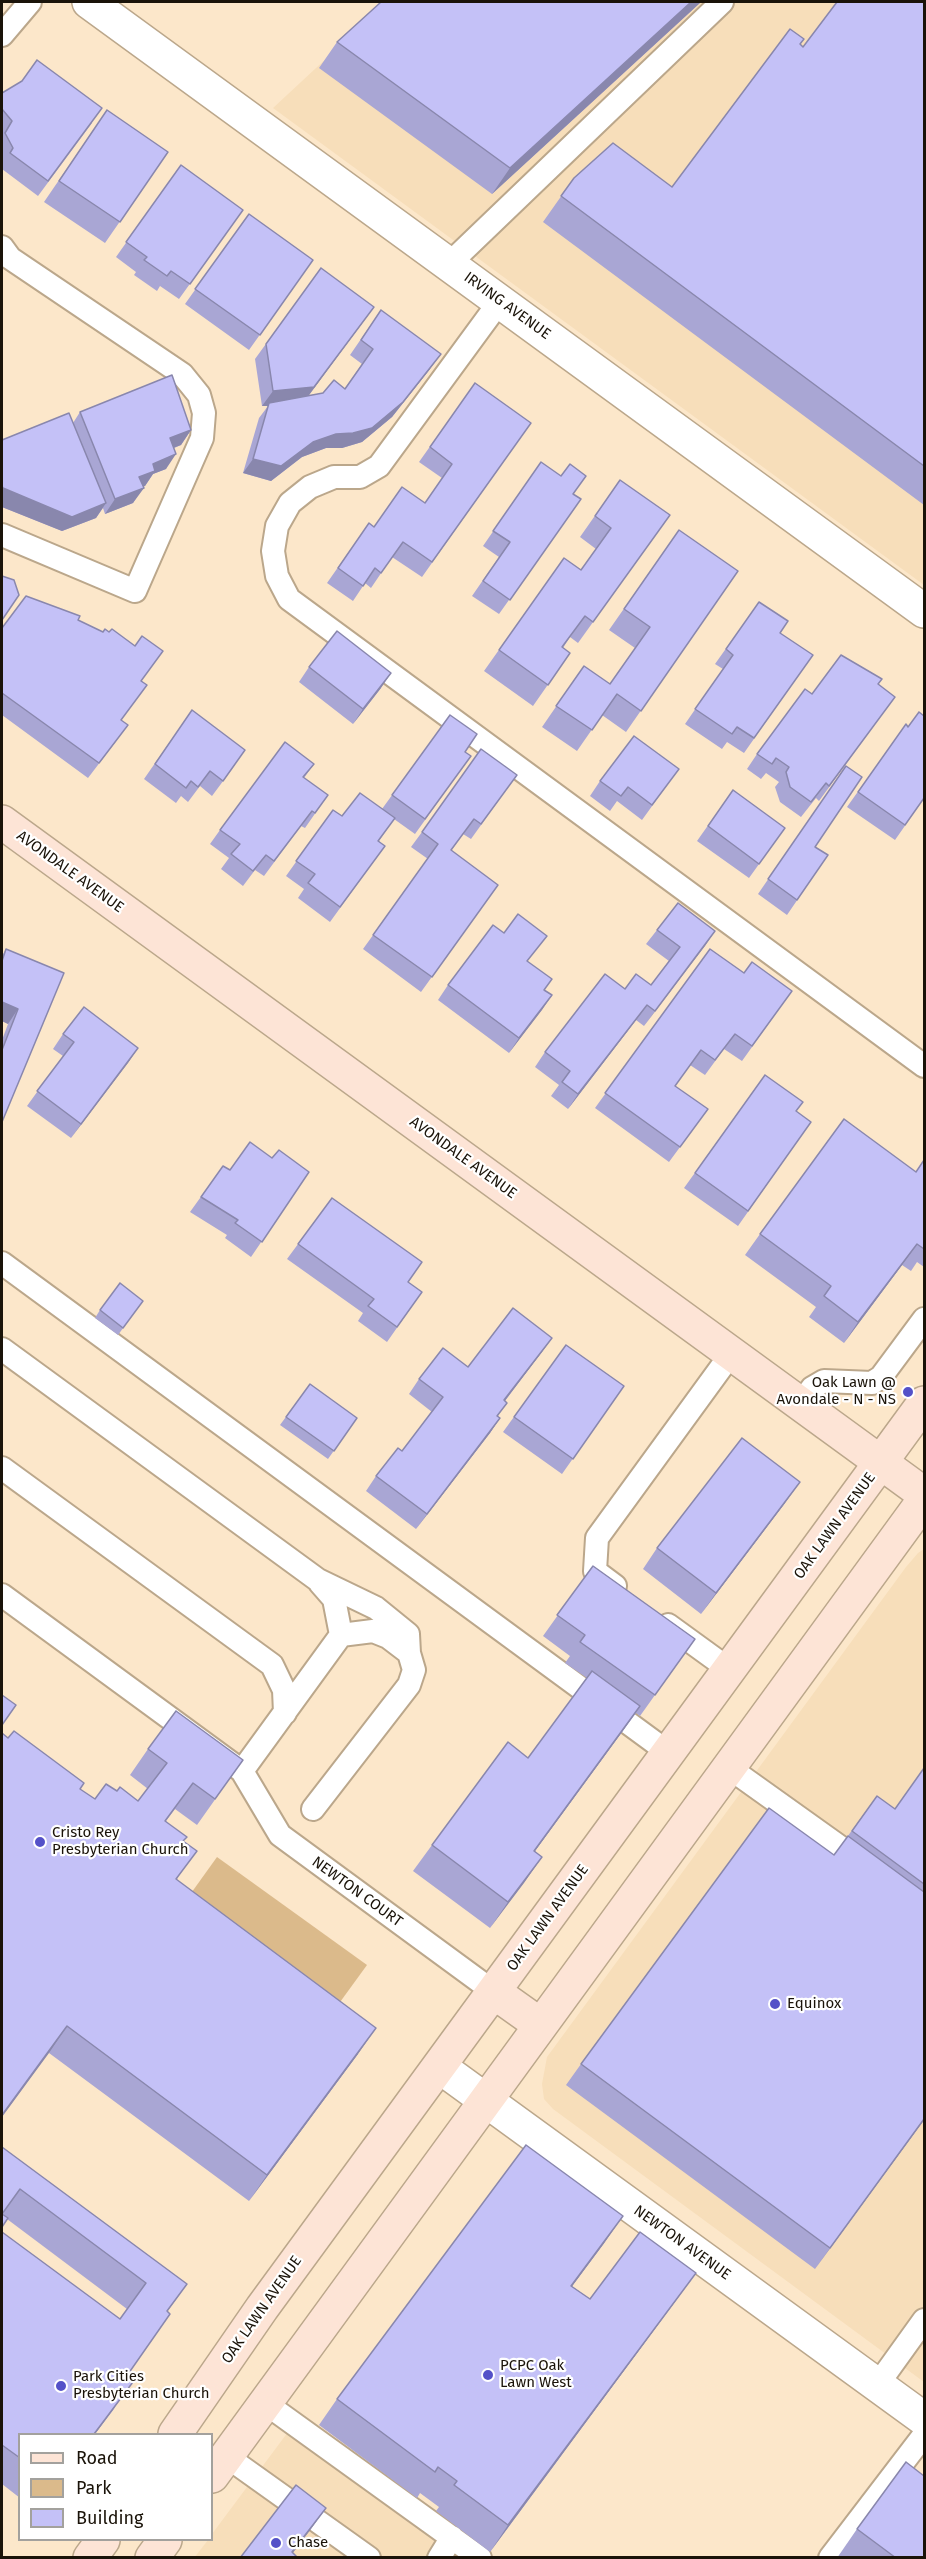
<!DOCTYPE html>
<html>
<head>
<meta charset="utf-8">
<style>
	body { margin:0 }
	#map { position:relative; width:926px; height:2559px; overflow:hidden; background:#fce7ca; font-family:"Fira Sans",sans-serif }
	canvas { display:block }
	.frame { position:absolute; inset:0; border:3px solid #1a1309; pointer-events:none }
	.legend { position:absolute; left:18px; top:2433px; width:195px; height:108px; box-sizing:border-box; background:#fff; border:2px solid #a3a19d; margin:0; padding:8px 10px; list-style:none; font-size:18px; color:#1a1309 }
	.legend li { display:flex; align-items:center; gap:12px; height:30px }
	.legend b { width:30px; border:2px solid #a3a19d }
</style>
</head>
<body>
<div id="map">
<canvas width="926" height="2559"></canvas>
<div class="frame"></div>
<ul class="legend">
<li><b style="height:8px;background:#fde4d6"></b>Road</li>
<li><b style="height:16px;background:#dbba8b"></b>Park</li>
<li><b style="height:16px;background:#c4c1f7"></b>Building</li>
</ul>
</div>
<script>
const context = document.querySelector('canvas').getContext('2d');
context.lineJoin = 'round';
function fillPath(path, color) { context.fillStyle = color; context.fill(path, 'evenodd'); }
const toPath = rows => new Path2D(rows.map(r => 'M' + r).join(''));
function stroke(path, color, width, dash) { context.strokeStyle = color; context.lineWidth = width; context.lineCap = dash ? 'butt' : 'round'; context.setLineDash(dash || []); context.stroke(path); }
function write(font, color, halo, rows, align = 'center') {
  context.font = font + ' "Fira Sans",sans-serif'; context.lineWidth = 4.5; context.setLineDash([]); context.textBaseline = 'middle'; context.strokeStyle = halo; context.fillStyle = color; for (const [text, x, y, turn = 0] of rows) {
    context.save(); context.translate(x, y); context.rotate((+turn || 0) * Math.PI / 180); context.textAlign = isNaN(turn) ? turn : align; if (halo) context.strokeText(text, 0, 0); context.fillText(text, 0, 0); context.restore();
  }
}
fillPath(toPath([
	[387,2,924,2,924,585,273,108],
	[924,1549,924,2382,553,2109,544,2099,542,2084,547,2057,906,1567,918,1553],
	[288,2432,459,2557,194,2558,208,2540,212,2540,212,2534]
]), '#f7deba');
fillPath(toPath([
	[217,1857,367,1965,327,2020,184,1903]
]), '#dbba8b');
const service = toPath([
	[2,35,30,2],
	[2,247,10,258,182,374,199,395,204,413,202,438,135,591,2,535],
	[449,264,722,2],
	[500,301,379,466,360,477,334,477,310,487,290,503,277,526,273,551,277,576,289,599,924,1066],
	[2,1263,669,1753],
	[2,1349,318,1580,376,1608,408,1634,409,1653,414,1670,409,1685,313,1809],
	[800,1404,812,1388,824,1381,872,1383,881,1377,924,1319],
	[2,1468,272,1665,284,1690,285,1713],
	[615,1586,595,1571,597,1538,731,1354],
	[2,1595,242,1771,280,1835,494,1992],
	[668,1625,730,1670],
	[341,1635,373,1631,388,1637,409,1653],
	[728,1767,840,1847],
	[242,1771,341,1635,334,1599,320,1583],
	[878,2384,924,2320],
	[265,2403,480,2558],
	[226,2456,369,2558],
	[439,2558,452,2537],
	[830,2558,924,2435]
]);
const minor = toPath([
	[89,2,924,611],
	[440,2067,924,2419]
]);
const secondary = toPath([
	[2,822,924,1494],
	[494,1992,539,2024],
	[175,2434,262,2308,924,1403],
	[212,2476,924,1500],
	[90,2558,103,2540],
	[152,2558,165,2540]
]);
stroke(service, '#bba78b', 26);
stroke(minor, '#bba78b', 36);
stroke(secondary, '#bba78b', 36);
stroke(service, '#fff', 22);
stroke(minor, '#fff', 33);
stroke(secondary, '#fde4d6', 33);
fillPath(toPath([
	[701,2,492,194,319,68,337,42],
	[924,2,924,505,543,222,574,178,672,187,800,44,803,47],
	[2,93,92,123,38,196,2,169,2,165,3,163,2,160],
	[107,110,168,152,105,243,44,202],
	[181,165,243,210,179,299,160,286,157,291,134,275,136,272,116,257],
	[249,214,313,260,249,350,185,304],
	[321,268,363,322,308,396,345,388,362,364,350,355,381,310,430,369,392,417,362,442,342,448,326,448,302,457,271,481,243,473,259,418,268,406,262,406,255,359],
	[475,383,531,423,422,577,392,557,371,588,365,583,353,601,327,583,369,523,374,527,425,503,442,478,419,462],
	[80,412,191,430,181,445,174,448,166,469,153,474,145,486,143,486,133,503,105,514,103,508,96,518,62,531,2,507,2,440,73,423],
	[541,462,573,494,581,499,499,614,472,596,499,557,483,546],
	[620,480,670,515,578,643,570,637,563,648,570,653,533,706,484,671,564,558,581,570,596,549,580,537],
	[679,530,738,571,626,732,602,715,577,751,542,727,584,666,610,684,635,648,609,630],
	[759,602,780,633,813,655,744,753,727,742,722,749,685,724,723,669,715,664],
	[78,620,103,632,142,681,147,685,121,720,117,740,88,778,2,715,2,628],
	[309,667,381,688,353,724,299,682],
	[878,684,895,697,819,801,816,798,801,817,780,802,775,787,779,782,766,773,761,779,747,769,757,754,812,694],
	[192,710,235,765,212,796,200,786,188,802,181,796,176,803,144,779],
	[450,715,465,752,471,756,415,834,394,819,379,841,385,846,330,922,298,898,304,889,286,876,333,810,342,816,382,809],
	[924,716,924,801,923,800,895,840,847,807,906,724,908,727],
	[314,764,304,778,328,795,305,828,301,826,264,876,255,870,243,886,221,869,229,858,210,844,220,830],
	[846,766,815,847,828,855,787,915,758,894],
	[517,775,471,839,463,834,451,851,498,885,421,992,363,949,428,859,411,847,422,832],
	[600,781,668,784,642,820,617,801,610,811,590,796],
	[733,790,785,828,749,878,697,841],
	[657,930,715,931,644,1026,636,1020,568,1109,551,1096,559,1085,535,1067,545,1052,625,989,651,985,669,961,646,944],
	[6,949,64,973,2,1122,2,1040,8,1024,2,1021,2,956],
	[710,949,744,973,792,991,742,1061,724,1049,705,1075,690,1065,675,1086,708,1109,669,1162,595,1108],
	[528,962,544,990,552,995,509,1053,438,1000,448,985],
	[63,1034,138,1048,71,1138,27,1106,63,1056,53,1049],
	[765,1075,796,1112,811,1122,738,1226,684,1188],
	[272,1158,309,1172,251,1257,225,1238,227,1235,190,1212,223,1166,230,1170],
	[924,1160,924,1267,917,1262,911,1271,902,1265,844,1343,809,1317,816,1307,745,1255,760,1234,916,1172],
	[332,1198,408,1282,422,1292,387,1342,358,1321,363,1313,287,1259],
	[143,1301,118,1335,95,1318,100,1310],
	[552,1338,505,1401,498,1416,500,1418,490,1433,416,1529,366,1491,376,1476,402,1451,432,1412,409,1394,419,1379,468,1367],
	[566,1345,624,1386,562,1474,503,1432],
	[310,1384,357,1418,328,1459,280,1425],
	[785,1503,701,1614,643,1569,657,1548],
	[593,1566,695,1639,640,1716,636,1713,535,1851,542,1857,490,1928,413,1871,432,1845,528,1758,587,1678,565,1663,570,1656,543,1636],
	[148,1749,243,1760,197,1825,175,1809,166,1821,184,1842,177,1880,358,2054,249,2201,49,2053,80,1789,95,1799,117,1791,138,1801,148,1789,130,1775],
	[924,1768,924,2120,815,2269,566,2085,581,2064,834,1855,877,1796,895,1809],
	[2,2147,187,2284,167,2312,126,2377,114,2409,95,2434,20,2434,20,2498,2,2484,2,2232,120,2319,127,2309,7,2219,2,2227],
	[605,2242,572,2286,590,2299,677,2299,490,2552,436,2511,439,2507,420,2493,417,2498,319,2425,337,2399],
	[857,2529,924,2558,837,2558]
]), '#a9a6d4');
fillPath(toPath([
	[691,2,701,2,492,194,510,168],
	[374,307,304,402,269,403,268,406,262,406,273,391],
	[441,354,430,369,392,417,362,442,342,448,326,448,302,457,271,481,243,473,253,459,313,442],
	[191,430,181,445,160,453,170,438],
	[176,454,166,469,153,474,145,486,129,492,139,477,153,464],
	[3,488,106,503,96,518,62,531,2,507,2,490],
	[144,488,133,503,105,514,115,499],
	[391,673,381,688,353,724,363,709],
	[715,931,705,946,644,1026,655,1011],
	[552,995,542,1010,509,1053,519,1038],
	[2,1002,18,1009,8,1024,2,1021],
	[647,1005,636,1020,568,1109,578,1094],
	[138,1048,128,1063,71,1138,81,1124],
	[917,1244,902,1265,844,1343,858,1322],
	[552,1338,542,1352,494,1415,504,1400],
	[500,1418,490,1433,416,1529,427,1514],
	[800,1482,785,1503,701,1614,716,1593],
	[640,1706,622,1732,516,1877,534,1851],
	[542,1857,524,1883,490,1928,508,1902],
	[67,2026,49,2053,2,2117,2,2115],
	[376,2028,358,2054,249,2201,267,2175],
	[924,2119,924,2120,815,2269,830,2248],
	[623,2216,605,2242,553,2312,571,2286],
	[696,2273,677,2299,490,2552,508,2525],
	[133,2382,95,2434,94,2434],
	[326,2508,311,2529,289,2558,288,2558]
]), '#8987ad');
const building = toPath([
	[381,2,691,2,510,168,337,42,381,2],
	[837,2,924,2,924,466,561,196,574,178,613,143,672,187,790,29,804,39,800,44,803,47,837,2],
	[37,60,102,108,48,181,10,153,13,148,5,133,12,121,2,109,2,93,22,81,37,60],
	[107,110,168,152,120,222,59,181,107,110],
	[181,165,243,210,190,284,171,271,167,276,144,260,147,257,126,242,181,165],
	[249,214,313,260,260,335,195,289,249,214],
	[321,268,374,307,314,387,273,391,266,344,321,268],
	[381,310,441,354,403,402,372,428,353,433,336,434,313,442,281,466,253,459,269,403,323,393,334,380,345,389,373,349,361,340,381,310],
	[172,375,191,430,170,438,176,454,153,464,155,471,139,477,144,488,115,499,80,412,172,375],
	[475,383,531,423,432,562,403,542,381,573,375,568,363,586,338,568,369,523,374,527,402,487,425,503,452,464,430,447,475,383],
	[69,413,106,503,72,517,3,488,2,486,2,440,69,413],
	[541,462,561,476,570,464,586,476,573,494,581,499,510,600,483,581,510,542,493,531,541,462],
	[620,480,670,515,593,622,585,616,562,647,570,653,548,685,499,650,564,558,581,570,611,528,595,516,620,480],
	[679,530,738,571,641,711,617,694,592,730,556,706,584,666,610,684,650,627,624,609,679,530],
	[2,576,14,580,19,595,2,620,2,576],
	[26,596,80,616,78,620,103,632,105,629,109,632,112,629,135,646,142,636,163,651,141,681,147,685,121,720,128,725,99,763,2,693,2,628,26,596],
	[759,602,788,621,780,633,813,655,754,738,737,727,732,734,695,709,733,655,726,649,759,602],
	[337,631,391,673,363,709,309,667,337,631],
	[841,655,882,679,878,684,895,697,829,786,826,783,811,802,790,787,786,772,789,767,776,758,772,764,757,754,805,689,812,694,841,655],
	[192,710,245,750,223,781,210,771,198,787,191,781,186,788,155,764,192,710],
	[919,712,924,716,924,798,905,825,858,792,906,724,908,727,919,712],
	[450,715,477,734,465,752,471,756,425,819,392,795,450,715],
	[634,736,679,769,652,805,628,787,621,796,600,781,634,736],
	[285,742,314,764,303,777,328,795,315,813,312,811,274,861,266,855,253,871,231,854,240,844,220,830,285,742],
	[481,749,517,775,481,824,474,819,451,850,498,885,432,977,373,935,438,844,422,832,481,749],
	[846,766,862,777,815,847,828,855,797,900,768,879,846,766],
	[733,790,785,828,759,864,708,826,733,790],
	[360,793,395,818,378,841,385,846,340,907,308,883,315,874,296,861,333,810,342,816,360,793],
	[678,903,715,931,655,1011,647,1005,578,1094,562,1082,570,1071,545,1052,605,974,625,989,636,974,651,985,680,947,657,930,678,903],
	[518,914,547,936,527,961,552,979,544,990,552,995,519,1038,448,985,493,925,504,933,518,914],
	[6,949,64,973,2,1122,2,1050,18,1009,2,1002,2,961,6,949],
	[710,949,744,973,752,962,792,991,752,1046,735,1034,715,1060,701,1050,675,1086,708,1109,680,1147,605,1093,710,949],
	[84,1007,138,1048,81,1124,37,1091,74,1042,63,1034,84,1007],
	[765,1075,803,1102,796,1111,811,1122,748,1211,695,1173,765,1075],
	[844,1119,916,1172,924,1160,924,1249,917,1244,858,1322,824,1296,831,1286,760,1234,844,1119],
	[250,1142,272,1158,279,1150,309,1172,262,1242,235,1223,238,1220,201,1197,223,1166,230,1170,250,1142],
	[332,1198,422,1262,408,1282,422,1292,397,1327,368,1306,374,1299,298,1244,332,1198],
	[120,1283,143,1301,123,1328,100,1310,120,1283],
	[513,1308,552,1338,504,1400,507,1403,497,1416,500,1418,427,1514,376,1476,398,1448,402,1451,443,1397,419,1379,443,1348,468,1367,513,1308],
	[566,1345,624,1386,573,1459,514,1417,566,1345],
	[310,1384,357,1418,334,1451,286,1417,310,1384],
	[742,1438,800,1482,716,1593,657,1548,742,1438],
	[593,1566,695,1639,655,1695,580,1642,585,1635,557,1615,593,1566],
	[592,1671,640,1706,534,1851,542,1857,508,1902,432,1845,508,1742,528,1758,592,1671],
	[2,1695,16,1705,2,1725,2,1695],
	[176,1711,243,1760,215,1799,193,1783,165,1821,187,1837,183,1841,197,1851,176,1879,376,2028,267,2175,67,2026,2,2115,2,1733,8,1738,14,1731,84,1783,80,1789,95,1799,106,1784,117,1791,120,1787,138,1801,167,1763,148,1749,176,1711],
	[924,1768,924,1884,852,1831,877,1796,895,1809,924,1768],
	[769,1808,834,1855,848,1836,924,1892,924,2119,830,2248,581,2064,769,1808],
	[526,2145,623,2216,571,2286,590,2299,640,2232,696,2273,508,2525,454,2485,457,2481,438,2467,435,2472,337,2399,526,2145],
	[2,2147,187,2284,167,2311,170,2314,126,2377,133,2382,94,2434,20,2434,20,2458,2,2445,2,2232,120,2319,146,2283,20,2189,2,2214,8,2218,2,2227,2,2147],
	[906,2462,924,2476,924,2558,896,2558,857,2529,906,2462],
	[296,2485,326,2508,292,2552,298,2558,240,2558,296,2485]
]);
fillPath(building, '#c4c1f7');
stroke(building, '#8987ad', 1.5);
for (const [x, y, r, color] of [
	[908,1392,6,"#5451c8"],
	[40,1842,6,"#5451c8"],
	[775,2004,6,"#5451c8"],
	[488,2375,6,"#5451c8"],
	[61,2386,6,"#5451c8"],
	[276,2543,6,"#5451c8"]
]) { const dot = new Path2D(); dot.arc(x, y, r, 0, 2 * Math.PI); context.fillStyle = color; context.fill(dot); stroke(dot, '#fff', 2); }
write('15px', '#1a1309', '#fff', [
	["IRVING AVENUE",507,306,36],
	["AVONDALE AVENUE",70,872,36],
	["AVONDALE AVENUE",463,1158,36],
	["OAK LAWN AVENUE",835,1526,-54],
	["NEWTON COURT",357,1892,36],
	["OAK LAWN AVENUE",548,1918,-54],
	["NEWTON AVENUE",682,2243,36],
	["OAK LAWN AVENUE",262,2310,-55]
]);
write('15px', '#1a1309', '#fff', [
	["Oak Lawn @",896,1383,"right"],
	["Avondale - N - NS",896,1400,"right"],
	["Cristo Rey",52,1833],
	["Presbyterian Church",52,1850],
	["Equinox",787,2004],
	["PCPC Oak",500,2366],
	["Lawn West",500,2383],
	["Park Cities",73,2377],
	["Presbyterian Church",73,2394],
	["Chase",288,2543]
], 'left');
</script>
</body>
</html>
